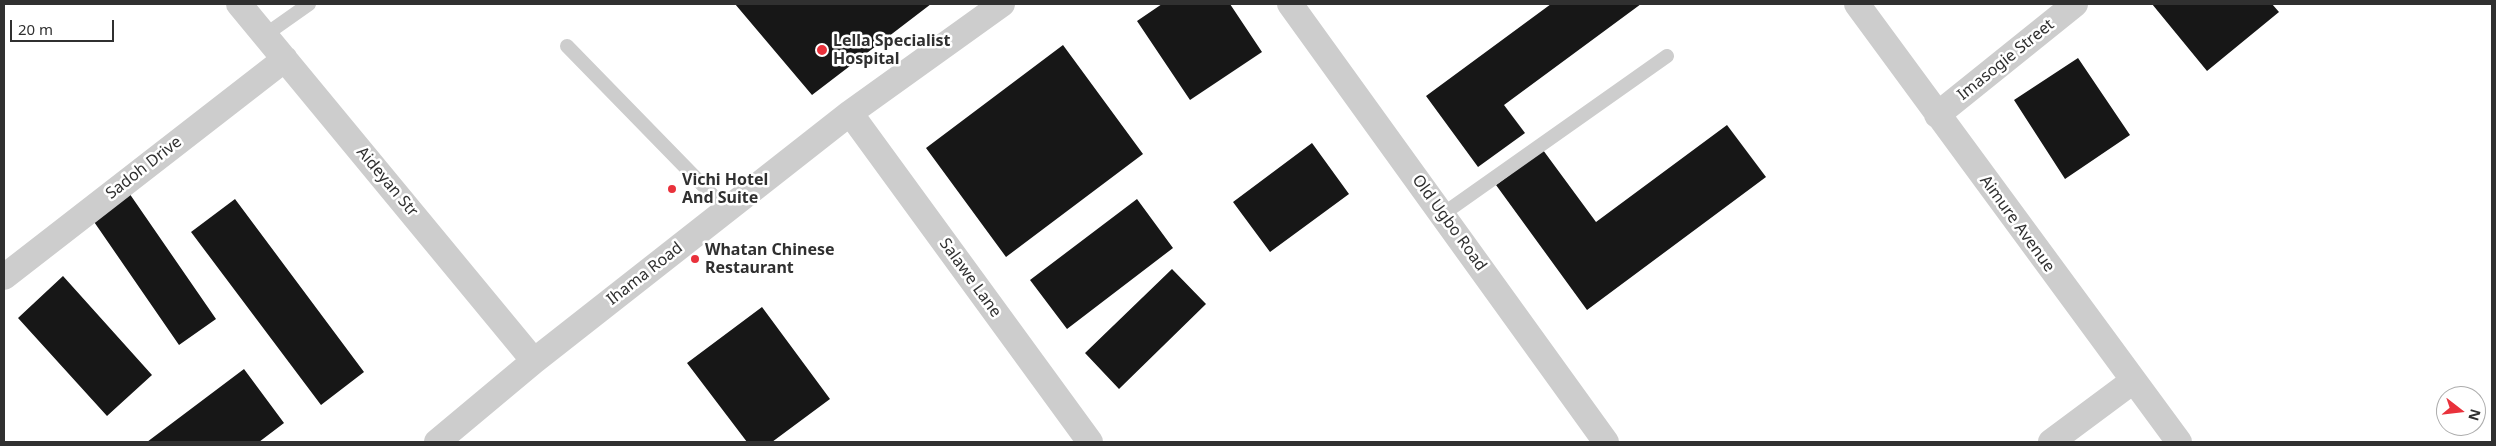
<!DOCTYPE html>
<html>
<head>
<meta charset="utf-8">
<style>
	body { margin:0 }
	#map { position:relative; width:2496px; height:446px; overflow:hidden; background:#fff; font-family:"Noto Sans",sans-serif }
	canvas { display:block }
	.frame { position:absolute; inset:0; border:5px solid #303030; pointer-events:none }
	.north { position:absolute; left:2436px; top:386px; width:50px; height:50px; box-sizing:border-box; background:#fff; border:1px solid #acacac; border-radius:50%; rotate:106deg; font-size:14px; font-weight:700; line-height:20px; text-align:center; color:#303030 }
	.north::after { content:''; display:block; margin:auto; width:18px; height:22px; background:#e9313b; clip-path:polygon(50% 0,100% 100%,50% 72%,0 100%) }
	.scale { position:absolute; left:10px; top:20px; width:104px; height:22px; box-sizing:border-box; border:2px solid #303030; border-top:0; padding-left:6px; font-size:15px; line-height:18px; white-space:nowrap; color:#303030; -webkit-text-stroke:4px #fff; paint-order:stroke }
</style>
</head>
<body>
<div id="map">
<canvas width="2496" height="446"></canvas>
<div class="frame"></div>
<div class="north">N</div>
<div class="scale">20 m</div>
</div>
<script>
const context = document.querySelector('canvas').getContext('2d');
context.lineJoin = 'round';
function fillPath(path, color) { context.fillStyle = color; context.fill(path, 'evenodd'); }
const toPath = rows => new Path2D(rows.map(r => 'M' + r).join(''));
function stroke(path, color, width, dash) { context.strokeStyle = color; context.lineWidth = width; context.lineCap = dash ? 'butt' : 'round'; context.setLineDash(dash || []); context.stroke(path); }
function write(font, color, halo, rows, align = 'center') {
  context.font = font + ' "Noto Sans",sans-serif'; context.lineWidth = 5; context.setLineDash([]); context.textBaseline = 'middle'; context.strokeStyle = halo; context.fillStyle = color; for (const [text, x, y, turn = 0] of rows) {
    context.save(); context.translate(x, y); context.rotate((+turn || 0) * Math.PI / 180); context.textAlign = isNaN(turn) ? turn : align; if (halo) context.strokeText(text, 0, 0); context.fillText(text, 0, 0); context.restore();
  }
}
fillPath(toPath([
	[735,4,931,4,812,95],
	[1162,4,1230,4,1262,52,1190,100,1137,21],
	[1551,4,1641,4,1504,105,1525,133,1478,167,1426,96],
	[2152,4,2272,4,2279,12,2207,71],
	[1063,45,1143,154,1006,257,926,148],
	[2078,58,2130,135,2065,179,2014,100],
	[1727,125,1766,177,1587,310,1496,185,1543,150,1596,222],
	[1312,143,1349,194,1270,252,1233,202],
	[127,190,216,319,179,345,90,216],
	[235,199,364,372,321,405,191,232],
	[1137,199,1173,248,1067,329,1030,280],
	[1172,269,1206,304,1119,389,1085,353],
	[63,276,152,375,107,416,18,318],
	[762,307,830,399,772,442,747,442,687,363],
	[244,369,284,423,259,442,147,442]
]), '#171717');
stroke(toPath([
	[265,35,309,4],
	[567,46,727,210],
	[1443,214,1667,56]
]), '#cdcdcd', 14);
stroke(toPath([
	[239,4,534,361],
	[1290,4,1606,442],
	[1857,4,2179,442],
	[850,113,1090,442],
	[1937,115,2075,4],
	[4,277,285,59],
	[437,442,534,361,850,113,1002,4],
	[2051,442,2133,381]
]), '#cdcdcd', 26);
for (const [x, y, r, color] of [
	[822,50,6,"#e9313b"],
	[672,189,5,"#e9313b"],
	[695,259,5,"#e9313b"]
]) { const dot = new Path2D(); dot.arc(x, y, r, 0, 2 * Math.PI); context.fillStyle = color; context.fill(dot); stroke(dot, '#fff', 2); }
write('bold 16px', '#303030', '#fff', [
	["Lella Specialist",833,41],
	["Hospital",833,59],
	["Vichi Hotel",682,180],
	["And Suite",682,198],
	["Whatan Chinese",705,250],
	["Restaurant",705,268]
], 'left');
write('16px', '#303030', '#fff', [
	["Imasogie Street",2006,60,-39],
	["Sadoh Drive",144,168,-38],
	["Aideyan Str",387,182,50],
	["Old Ugbo Road",1449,223,54],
	["Aimure Avenue",2017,224,54],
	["Ihama Road",645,274,-38],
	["Salawe Lane",970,278,54]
]);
</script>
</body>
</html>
